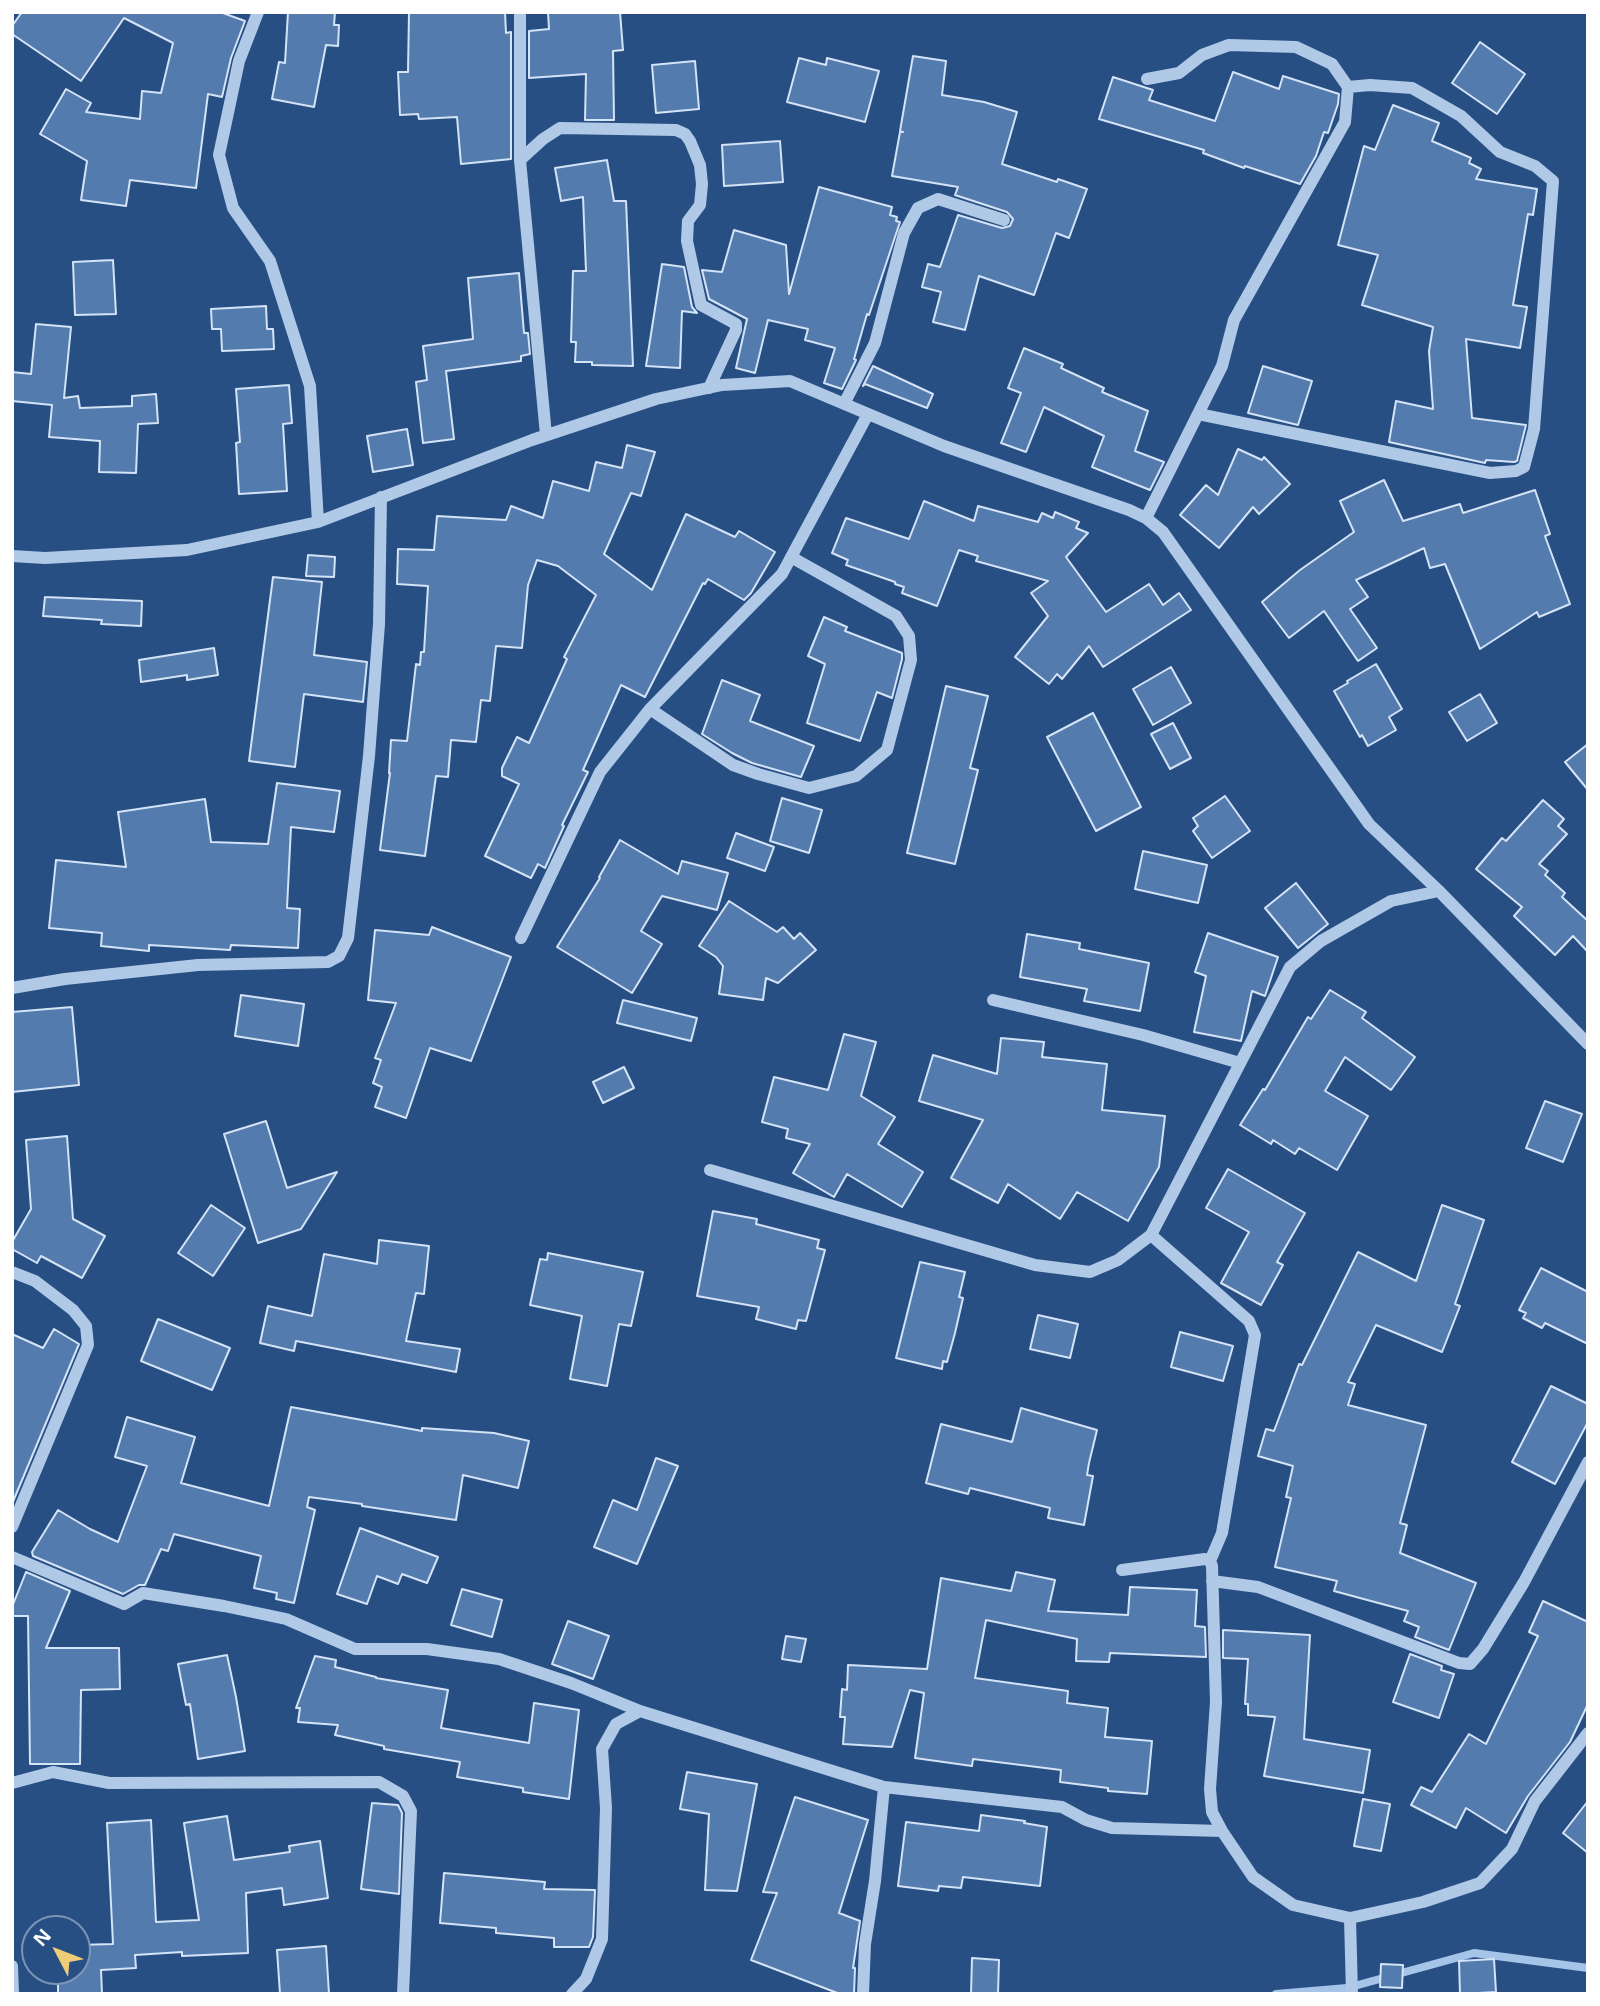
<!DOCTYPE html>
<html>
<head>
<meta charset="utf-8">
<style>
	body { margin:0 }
	#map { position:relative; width:1600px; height:2006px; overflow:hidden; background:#274f83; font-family:"Open Sans",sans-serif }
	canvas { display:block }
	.frame { position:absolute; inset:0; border:14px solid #fff; pointer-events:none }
	.north { position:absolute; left:21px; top:1915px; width:70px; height:70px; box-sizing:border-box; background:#274f83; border:2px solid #7d95b5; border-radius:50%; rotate:312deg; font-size:19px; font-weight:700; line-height:28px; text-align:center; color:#fff }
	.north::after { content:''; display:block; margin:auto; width:24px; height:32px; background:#efcd76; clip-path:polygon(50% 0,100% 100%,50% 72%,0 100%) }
</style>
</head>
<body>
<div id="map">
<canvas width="1600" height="2006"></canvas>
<div class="frame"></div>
<div class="north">N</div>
</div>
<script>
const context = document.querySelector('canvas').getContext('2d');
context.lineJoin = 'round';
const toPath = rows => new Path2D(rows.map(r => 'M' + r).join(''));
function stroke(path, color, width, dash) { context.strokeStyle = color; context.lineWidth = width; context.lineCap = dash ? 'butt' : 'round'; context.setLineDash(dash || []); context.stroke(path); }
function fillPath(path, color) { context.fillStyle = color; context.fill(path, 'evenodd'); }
stroke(toPath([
	[1276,1994,1347,1988,1474,1953,1588,1968]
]), '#a5c4e7', 8);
const building = toPath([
	[22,12,220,12,245,21,231,58,222,97,208,94,196,188,130,180,126,206,81,200,87,161,40,134,66,89,91,103,86,112,140,119,142,91,161,93,173,43,124,18,81,81,12,34,12,26,22,12],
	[288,12,335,12,334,25,339,25,338,46,326,45,314,107,272,99,279,62,285,63,288,12],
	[409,12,505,12,506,33,511,32,511,159,461,164,457,117,419,119,418,114,400,115,398,72,408,72,409,12],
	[548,12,620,12,623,50,613,51,614,120,585,120,586,74,529,78,529,31,549,29,548,12],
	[1480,42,1525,74,1497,114,1452,83,1480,42],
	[913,56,946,61,942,95,984,102,1017,112,1002,164,1057,182,1058,179,1087,189,1069,238,1056,233,1034,295,979,276,965,330,933,322,941,292,922,287,928,264,940,267,958,215,1002,228,1010,226,1013,219,1007,212,955,195,958,187,892,176,900,132,903,132,900,131,913,56],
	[799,58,826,65,827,58,879,71,865,122,787,102,799,58],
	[695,61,699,109,656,113,652,65,695,61],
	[1233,72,1279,89,1283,76,1339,94,1338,104,1328,133,1324,132,1316,156,1300,184,1245,166,1244,168,1203,153,1204,150,1099,119,1113,77,1153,90,1149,100,1215,121,1233,72],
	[1393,105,1439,123,1432,141,1471,158,1469,163,1481,169,1476,179,1537,189,1533,215,1528,214,1513,305,1527,307,1520,348,1466,339,1472,418,1526,425,1517,461,1514,462,1486,460,1485,463,1389,442,1396,401,1433,409,1429,351,1433,327,1362,305,1378,255,1338,245,1364,146,1375,150,1393,105],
	[780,141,783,182,724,186,722,145,780,141],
	[607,160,614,201,626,201,633,366,592,365,592,362,575,362,576,342,571,342,573,271,586,271,583,197,561,201,555,168,607,160],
	[819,187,892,207,890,215,897,217,896,221,900,222,869,315,867,314,854,359,856,360,842,389,824,383,835,348,805,340,808,329,768,320,755,373,736,368,747,319,709,299,702,270,722,272,734,230,786,245,789,294,819,187],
	[113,260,116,314,75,315,73,262,113,260],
	[662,264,684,267,692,307,697,313,682,311,680,368,646,366,662,264],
	[519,273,524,333,528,333,530,354,521,356,521,361,446,371,454,439,423,443,416,382,427,380,423,346,473,339,468,278,519,273],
	[266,306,267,329,273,329,274,349,222,351,221,329,212,329,211,309,266,306],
	[36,324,71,327,64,398,78,396,80,408,132,406,132,396,156,394,158,423,138,424,136,473,99,472,100,441,49,437,52,405,12,401,12,372,31,374,36,324],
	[1024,348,1063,364,1061,368,1104,388,1102,392,1148,411,1135,451,1164,462,1150,490,1092,467,1104,436,1044,407,1026,452,1001,443,1021,393,1008,388,1024,348],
	[873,366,933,394,927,408,865,384,863,386,873,366],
	[1263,366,1312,381,1298,425,1248,413,1263,366],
	[289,385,292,423,283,424,287,491,239,494,236,443,240,442,236,389,289,385],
	[407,429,413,465,373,472,367,436,407,429],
	[627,445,655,452,641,496,631,493,604,554,652,590,686,514,735,537,739,531,775,552,751,593,744,600,708,579,705,584,703,583,645,697,621,685,583,770,588,772,562,825,564,826,545,868,538,864,531,878,485,856,519,784,502,776,502,768,517,737,529,743,567,659,564,657,596,595,558,566,537,560,528,585,522,648,496,646,490,701,481,700,476,742,451,740,448,777,436,776,425,856,380,850,390,773,389,773,391,740,407,741,416,664,420,665,421,652,424,652,428,586,397,584,398,549,434,550,437,516,506,520,511,506,543,518,553,481,589,491,596,462,622,468,627,445],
	[1238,449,1262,460,1264,457,1290,484,1259,514,1253,507,1219,548,1180,515,1206,485,1218,495,1238,449],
	[1384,480,1403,521,1460,504,1463,513,1535,490,1550,534,1545,536,1570,604,1539,617,1537,612,1480,649,1445,564,1430,568,1424,548,1356,580,1368,597,1350,609,1377,648,1358,661,1324,611,1289,638,1262,602,1300,570,1354,532,1340,501,1384,480],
	[924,501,974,521,978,506,1038,522,1042,513,1053,518,1055,512,1079,522,1076,528,1088,533,1066,557,1106,612,1149,584,1163,605,1179,593,1191,610,1103,667,1089,646,1062,679,1057,674,1049,684,1015,657,1048,616,1031,593,1048,581,976,561,978,556,959,550,937,606,902,593,904,587,895,584,895,582,846,565,848,560,832,553,846,518,909,539,924,501],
	[308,555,335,557,334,577,306,576,308,555],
	[273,577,322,582,314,655,367,662,363,702,304,694,295,767,249,761,273,577],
	[45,597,142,601,141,626,101,624,102,620,43,616,45,597],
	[824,617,847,627,845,631,902,653,902,659,892,698,877,692,860,741,807,723,825,664,808,656,824,617],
	[214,648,218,675,187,680,187,675,141,682,139,660,214,648],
	[1376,664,1402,709,1389,717,1396,730,1368,746,1362,735,1360,737,1334,691,1348,683,1347,681,1376,664],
	[1171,667,1191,703,1153,725,1133,689,1171,667],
	[722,680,760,695,750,721,814,746,801,777,752,763,732,753,702,734,722,680],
	[946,686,988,696,970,768,978,770,955,864,907,853,946,686],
	[1480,694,1497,723,1467,741,1449,712,1480,694],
	[1093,713,1141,807,1096,831,1047,737,1093,713],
	[1173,723,1191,758,1170,769,1151,734,1173,723],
	[1588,744,1588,790,1565,762,1588,744],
	[277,783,340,791,334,832,291,827,287,908,300,909,298,948,231,945,230,950,149,945,149,951,101,946,102,933,49,928,56,860,126,867,118,812,205,799,211,842,268,844,277,783],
	[1225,796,1250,831,1212,858,1193,831,1198,826,1193,818,1225,796],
	[782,798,822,810,809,853,770,841,782,798],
	[1543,800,1564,819,1558,826,1567,834,1539,864,1548,871,1545,875,1565,893,1562,897,1588,921,1588,952,1573,936,1555,955,1514,916,1522,907,1476,869,1502,838,1506,841,1543,800],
	[736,833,774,847,765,871,727,858,736,833],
	[620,840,678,874,682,861,728,873,717,910,662,896,641,931,662,944,632,993,557,947,600,878,599,877,620,840],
	[1143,851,1207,865,1198,903,1135,889,1143,851],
	[1296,883,1328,924,1298,948,1265,908,1296,883],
	[729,901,777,932,783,927,794,939,800,933,816,950,778,983,766,978,763,1000,719,994,723,966,716,957,699,946,729,901],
	[432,927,511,957,471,1061,430,1048,406,1118,375,1107,382,1087,373,1083,381,1060,375,1058,396,1003,368,1000,375,930,429,935,432,927],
	[1208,933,1278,957,1265,996,1252,991,1241,1041,1194,1032,1206,976,1195,972,1208,933],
	[1027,934,1080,943,1079,949,1149,963,1140,1011,1084,1001,1087,989,1020,977,1027,934],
	[1330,990,1366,1012,1362,1018,1415,1057,1391,1090,1345,1057,1325,1091,1368,1116,1337,1170,1299,1148,1295,1154,1273,1140,1271,1144,1240,1125,1263,1089,1265,1090,1308,1017,1311,1019,1330,990],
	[241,995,304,1004,298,1046,235,1036,241,995],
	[623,1000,697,1018,691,1041,617,1023,623,1000],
	[72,1007,79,1085,12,1092,12,1012,72,1007],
	[844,1034,876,1042,861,1096,895,1117,878,1144,923,1172,902,1207,847,1174,834,1197,793,1173,810,1144,786,1138,788,1129,762,1122,774,1077,828,1090,844,1034],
	[1001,1038,1044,1042,1042,1057,1107,1064,1102,1110,1165,1116,1159,1167,1128,1221,1077,1192,1060,1219,1008,1184,998,1203,951,1178,983,1120,919,1101,933,1055,997,1074,1001,1038],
	[624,1067,634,1088,603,1103,593,1082,624,1067],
	[1545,1101,1582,1114,1563,1162,1526,1148,1545,1101],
	[266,1121,287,1188,337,1172,301,1229,258,1243,224,1134,266,1121],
	[67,1136,73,1219,105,1236,82,1278,41,1256,37,1263,12,1249,12,1242,31,1209,26,1140,67,1136],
	[1228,1169,1305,1213,1277,1262,1283,1265,1261,1305,1221,1283,1249,1232,1206,1208,1228,1169],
	[211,1205,245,1228,213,1276,178,1253,211,1205],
	[1442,1205,1484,1220,1455,1304,1460,1306,1442,1352,1376,1325,1348,1382,1355,1384,1348,1405,1426,1425,1400,1523,1407,1525,1400,1553,1476,1583,1449,1650,1415,1637,1419,1627,1404,1621,1408,1611,1334,1591,1337,1581,1275,1567,1291,1498,1286,1497,1293,1466,1258,1456,1266,1429,1274,1431,1299,1364,1302,1365,1358,1252,1416,1281,1442,1205],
	[713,1211,757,1219,756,1224,819,1240,817,1248,825,1250,806,1321,798,1320,796,1329,756,1319,759,1307,697,1296,713,1211],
	[379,1240,429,1246,424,1294,416,1293,406,1341,460,1349,456,1372,296,1341,294,1351,260,1343,268,1306,312,1316,324,1254,377,1264,379,1240],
	[548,1253,643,1272,631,1326,619,1324,607,1386,570,1379,582,1316,530,1305,540,1259,547,1260,548,1253],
	[920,1262,965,1272,959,1297,963,1298,955,1333,947,1362,943,1361,942,1369,896,1358,920,1262],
	[1541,1268,1588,1292,1588,1344,1545,1323,1542,1328,1523,1318,1526,1313,1519,1310,1541,1268],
	[1038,1315,1078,1324,1070,1358,1030,1349,1038,1315],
	[158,1319,230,1348,212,1390,141,1361,158,1319],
	[54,1329,79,1344,12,1504,12,1334,43,1348,54,1329],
	[1180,1332,1233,1346,1223,1381,1171,1367,1180,1332],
	[1551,1386,1588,1404,1588,1422,1555,1484,1512,1462,1551,1386],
	[291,1407,422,1431,422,1428,494,1433,529,1441,518,1488,463,1475,456,1520,362,1506,362,1504,309,1497,307,1507,315,1510,294,1603,276,1599,277,1593,254,1588,261,1556,174,1534,168,1551,161,1549,145,1585,139,1585,123,1594,33,1556,32,1552,58,1510,90,1529,118,1542,147,1466,115,1457,127,1417,195,1437,181,1483,269,1506,291,1407],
	[1021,1408,1097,1430,1089,1463,1087,1475,1093,1476,1084,1525,1048,1518,1050,1508,970,1488,968,1494,926,1483,941,1424,1012,1442,1021,1408],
	[656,1458,678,1466,637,1564,594,1547,613,1500,637,1510,656,1458],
	[360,1528,438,1557,427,1583,402,1574,398,1584,377,1576,367,1604,337,1594,360,1528],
	[26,1572,70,1591,46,1648,119,1648,120,1689,81,1690,80,1764,30,1764,28,1616,12,1616,12,1607,26,1572],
	[1016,1572,1055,1580,1048,1611,1128,1615,1130,1587,1197,1590,1195,1626,1205,1627,1206,1657,1110,1653,1109,1662,1076,1661,1077,1639,986,1620,975,1678,1068,1691,1067,1703,1108,1708,1105,1737,1152,1741,1147,1794,1108,1791,1108,1788,1060,1782,1061,1770,973,1759,972,1766,915,1758,924,1693,910,1690,892,1747,843,1744,845,1717,840,1717,842,1689,847,1690,848,1665,927,1669,941,1578,1011,1591,1016,1572],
	[462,1589,502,1600,492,1637,451,1625,462,1589],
	[1543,1601,1588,1622,1588,1704,1570,1742,1528,1796,1506,1833,1466,1808,1456,1828,1411,1805,1421,1787,1432,1792,1469,1734,1486,1744,1538,1636,1529,1632,1543,1601],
	[568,1621,609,1636,593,1679,552,1664,568,1621],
	[1223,1630,1310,1635,1304,1739,1370,1750,1363,1793,1264,1776,1275,1717,1248,1715,1248,1704,1245,1704,1248,1659,1223,1658,1223,1630],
	[786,1636,806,1639,801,1662,782,1659,786,1636],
	[1410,1654,1442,1666,1441,1670,1454,1674,1439,1718,1393,1702,1410,1654],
	[227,1655,236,1697,245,1751,198,1759,190,1704,186,1705,178,1664,227,1655],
	[315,1656,336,1660,335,1667,376,1677,376,1678,448,1690,441,1728,529,1743,534,1703,579,1710,569,1799,523,1792,523,1788,457,1777,460,1762,384,1749,384,1746,335,1735,338,1725,298,1722,300,1708,296,1708,315,1656],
	[687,1772,757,1784,737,1891,705,1890,709,1814,680,1809,687,1772],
	[795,1797,868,1820,839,1913,860,1921,853,1968,855,1968,854,1994,840,1994,751,1960,777,1893,763,1892,795,1797],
	[1363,1799,1390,1804,1381,1851,1354,1846,1363,1799],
	[1588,1801,1588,1853,1563,1833,1588,1801],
	[372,1803,398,1805,402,1813,399,1894,361,1889,372,1803],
	[981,1815,1025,1821,1024,1823,1047,1827,1040,1886,963,1877,961,1888,939,1886,938,1891,898,1886,906,1822,979,1831,981,1815],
	[227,1816,234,1860,290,1852,289,1846,320,1841,328,1898,284,1905,282,1888,246,1893,248,1953,182,1956,182,1952,135,1955,136,1968,101,1970,102,1994,58,1994,58,1971,77,1971,77,1945,113,1944,107,1823,151,1820,156,1922,176,1921,199,1920,184,1823,227,1816],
	[444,1873,545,1882,544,1889,595,1890,593,1937,589,1947,554,1947,554,1938,496,1933,496,1928,440,1923,444,1873],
	[326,1946,329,1994,280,1994,277,1950,326,1946],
	[972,1958,999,1960,998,1994,971,1994,972,1958],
	[1494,1959,1496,1992,1460,1994,1459,1961,1494,1959],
	[1381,1964,1403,1965,1402,1988,1380,1987,1381,1964]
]);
fillPath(building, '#547bad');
stroke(building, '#d4e3f6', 2);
stroke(toPath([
	[258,12,239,61,219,155,233,208,270,261,310,386,318,522],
	[520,12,520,160,546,435],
	[520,160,543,139,560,128,676,130,685,134,690,141,700,165,702,184,700,205,688,221,687,241,701,305,736,324,736,330,709,388],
	[844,404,875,343,904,233,918,208,938,199,1004,220],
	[1198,414,1490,473,1516,471,1524,467,1534,429,1553,181,1535,166,1500,152,1461,116,1412,88,1370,85,1348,87],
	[1146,518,1222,366,1234,320,1345,122,1348,87,1332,64,1296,47,1229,45,1202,55,1179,73,1147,79],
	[12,556,45,558,187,550,318,522,532,440,656,399,722,385,790,381,944,446,1129,510,1146,518,1163,532,1369,824,1439,891,1588,1044],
	[650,709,733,765,758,774,809,788,856,776,887,750,911,660,909,636,896,616,791,557],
	[521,938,600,772,650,709,782,574,868,414],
	[12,988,65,979,198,965,328,962,339,956,348,938,369,756,379,624,381,497],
	[993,1000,1143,1035,1240,1063],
	[710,1170,1035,1265,1090,1272,1118,1260,1151,1235,1290,967,1321,941,1391,901,1439,891],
	[1151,1235,1249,1321,1255,1335,1222,1533,1210,1561,1212,1566,1216,1702,1210,1789,1212,1812,1222,1831,1253,1877,1293,1905,1350,1918,1423,1902,1480,1883,1512,1849,1535,1801,1588,1733],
	[12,1272,35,1281,73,1310,86,1326,88,1345,12,1527],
	[12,1557,124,1604,143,1593,224,1606,286,1619,355,1649,427,1649,499,1659,571,1683,640,1711,884,1787,1062,1807,1086,1820,1112,1828,1222,1831],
	[1122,1570,1205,1559,1210,1561],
	[1212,1581,1258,1587,1459,1663,1470,1664,1483,1649,1524,1582,1588,1462],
	[12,1783,53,1772,109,1783,379,1782,403,1796,411,1811,403,1994],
	[1350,1918,1352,1994],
	[12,1966,13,1994],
	[572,1994,586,1979,602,1939,606,1808,602,1749,616,1724,640,1711],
	[863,1994,865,1944,875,1881,884,1787]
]), '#b0c9e7', 12);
</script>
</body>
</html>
